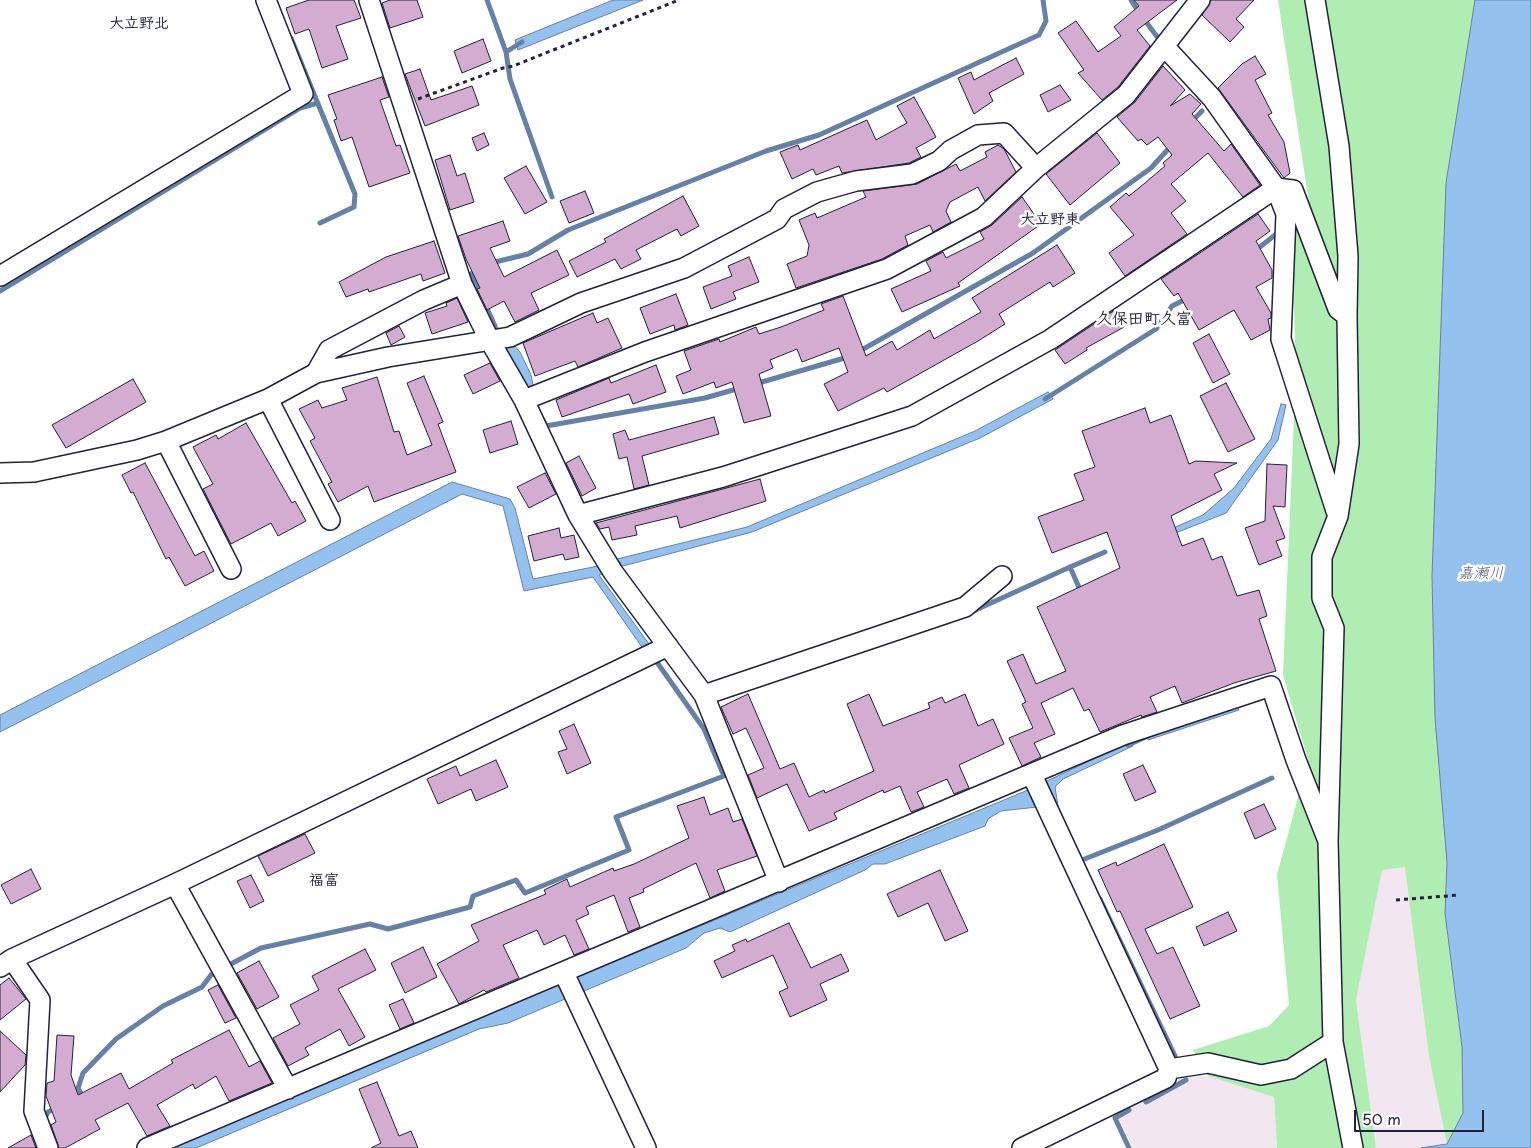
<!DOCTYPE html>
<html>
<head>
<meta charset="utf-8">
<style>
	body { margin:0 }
	#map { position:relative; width:1531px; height:1148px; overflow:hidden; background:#fff; font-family:"Playpen Sans",sans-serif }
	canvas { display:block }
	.scale { position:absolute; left:1354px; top:1110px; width:130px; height:22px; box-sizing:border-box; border:2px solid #22223b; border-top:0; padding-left:6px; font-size:15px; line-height:18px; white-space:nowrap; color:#22223b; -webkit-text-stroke:4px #fff; paint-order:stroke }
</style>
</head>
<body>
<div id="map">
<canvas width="1531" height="1148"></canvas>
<div class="scale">50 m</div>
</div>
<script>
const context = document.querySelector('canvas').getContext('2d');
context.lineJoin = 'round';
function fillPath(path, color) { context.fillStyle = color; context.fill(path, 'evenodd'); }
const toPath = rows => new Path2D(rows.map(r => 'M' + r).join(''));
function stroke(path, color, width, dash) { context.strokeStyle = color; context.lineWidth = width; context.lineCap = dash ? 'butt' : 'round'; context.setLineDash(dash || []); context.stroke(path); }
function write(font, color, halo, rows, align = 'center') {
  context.font = font + ' "Playpen Sans","Klee One",sans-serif'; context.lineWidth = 5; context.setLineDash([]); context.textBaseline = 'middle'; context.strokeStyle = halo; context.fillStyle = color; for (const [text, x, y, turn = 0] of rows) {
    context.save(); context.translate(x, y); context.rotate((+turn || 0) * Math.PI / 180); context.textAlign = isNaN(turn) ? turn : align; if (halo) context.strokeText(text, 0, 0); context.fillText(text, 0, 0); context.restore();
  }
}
fillPath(toPath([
	[1447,862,1531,1148,1376,1148,1356,1000,1382,869],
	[1188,1074,1208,1076,1274,1097,1277,1148,1133,1148,1116,1112]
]), '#f2e6f1');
fillPath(toPath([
	[1278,0,1506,0,1447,862,1445,913,1462,1047,1463,1113,1447,1144,1429,1056,1405,867,1382,870,1356,1000,1376,1148,1277,1148,1274,1097,1208,1076,1193,1050,1269,1026,1289,1005,1277,875,1308,760,1283,675,1296,371,1291,223,1310,209]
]), '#b0edb3');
const water = toPath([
	[613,0,643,0,518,50,515,40,613,0],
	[1475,0,1531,0,1531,1148,1421,1148,1447,1144,1463,1113,1462,1047,1445,913,1447,862,1435,718,1432,576,1446,183,1475,0],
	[492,321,520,352,531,375,538,409,493,332,492,321],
	[1048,392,1053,399,980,438,752,532,623,566,617,559,747,527,975,431,1048,392],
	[1281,404,1286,405,1278,440,1226,513,1173,534,1171,529,1203,515,1234,488,1271,439,1281,404],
	[452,482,510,499,515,508,533,579,598,566,603,574,599,575,649,644,644,650,593,577,524,591,503,506,462,494,0,732,0,715,452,482],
	[1236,701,1239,710,1148,740,1147,735,1236,701],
	[1131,741,1133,746,1063,779,1055,787,1058,806,1069,836,1045,782,1131,741],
	[1028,790,1036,798,1037,807,1001,811,988,819,985,826,885,864,873,864,865,870,730,932,720,928,704,933,686,948,508,1023,479,1029,196,1148,165,1148,1028,790]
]);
fillPath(water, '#95c1ee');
stroke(water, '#6781a6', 1);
stroke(toPath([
	[487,0,506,52,510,79,552,197],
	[1131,0,1139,12],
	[1144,19,1158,38],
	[291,38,355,194,354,207,320,223],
	[506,52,522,42],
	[1191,122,1202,111],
	[1256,250,1275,235],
	[491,263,528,254,568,230,766,151,819,135,1039,35,1046,21,1043,0],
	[477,270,471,274,480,294],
	[0,291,300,108,318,103],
	[485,304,495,326],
	[858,352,1033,253,1151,168,1171,146],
	[755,384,848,357],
	[1045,399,1156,329,1172,306,1188,298],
	[543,420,546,426,705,398,740,388],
	[1070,567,1105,552],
	[969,613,1070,567,1081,592],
	[1128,745,1148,736],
	[1082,860,1158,830,1272,778],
	[1100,899,1176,1058],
	[225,967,261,948,370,924,388,929,470,907,473,896,516,880,525,893,629,850,616,817,724,776,704,729,654,658],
	[81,1098,83,1097,78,1088,83,1073,116,1039,163,1006,202,987,211,975,218,971],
	[1146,1102,1186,1080],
	[44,1120,48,1112,57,1108],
	[50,1129,62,1148],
	[1129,1148,1115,1118,1129,1110]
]), '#6781a6', 5);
const building = toPath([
	[309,0,354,0,361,18,336,26,348,59,322,68,309,29,295,34,286,8,309,0],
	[390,0,417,0,423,17,390,28,382,3,390,0],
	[1134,0,1177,0,1137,30,1150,46,1118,87,1102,100,1078,73,1084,70,1058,33,1076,21,1098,52,1121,36,1114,27,1139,6,1134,0],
	[1211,0,1254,0,1236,19,1244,27,1230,42,1202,15,1211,0],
	[483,39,491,61,462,73,454,51,483,39],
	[1255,56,1266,74,1255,80,1272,113,1268,115,1284,142,1290,173,1284,178,1218,88,1242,64,1255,56],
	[1016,58,1024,74,989,93,993,101,974,114,958,78,971,72,974,80,1016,58],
	[1163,66,1185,90,1170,106,1190,94,1201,104,1192,114,1224,151,1231,144,1260,185,1243,197,1208,153,1171,184,1186,201,1171,213,1187,234,1125,276,1109,253,1134,235,1110,207,1126,193,1129,196,1145,183,1165,166,1163,163,1172,155,1158,137,1147,145,1141,139,1138,141,1117,117,1135,102,1163,66],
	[420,69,431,100,472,86,479,105,425,126,405,74,420,69],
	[382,77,389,97,380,100,396,146,400,145,410,173,369,187,352,137,341,141,334,120,337,119,328,95,382,77],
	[1060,85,1071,100,1048,112,1040,95,1060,85],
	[914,97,936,137,916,148,921,157,909,163,842,173,839,166,816,175,813,169,792,179,780,152,798,145,800,150,867,120,876,140,907,123,897,106,914,97],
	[484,133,489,145,477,151,472,138,484,133],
	[1097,133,1120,163,1070,205,1046,174,1097,133],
	[998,145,1004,149,1016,172,985,201,978,187,950,202,946,211,951,222,933,232,930,225,905,236,908,245,882,259,796,288,787,264,807,256,809,245,799,220,815,213,817,218,866,197,863,191,917,184,956,164,960,171,987,157,985,152,998,145],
	[450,155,457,176,465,173,474,202,450,210,435,160,450,155],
	[526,166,547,202,525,214,504,178,526,166],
	[585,191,594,213,569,223,560,201,585,191],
	[683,196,699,226,681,236,677,229,636,250,641,259,621,269,615,259,577,277,569,261,606,242,604,239,683,196],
	[1022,197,1041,224,958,283,960,286,902,312,891,289,931,271,926,261,943,252,946,258,984,239,980,232,992,225,1022,197],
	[1258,214,1270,231,1256,241,1272,270,1272,278,1256,287,1271,313,1271,318,1268,319,1270,330,1251,340,1234,310,1199,330,1178,293,1174,296,1161,279,1258,214],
	[503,221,510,241,490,248,504,277,557,250,569,275,531,293,539,310,515,322,504,301,487,310,477,289,480,288,466,259,458,236,503,221],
	[434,241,445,273,423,281,421,274,369,292,368,289,346,297,339,282,386,257,434,241],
	[1057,245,1075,273,1053,287,1050,282,999,314,1005,324,978,341,887,392,884,388,838,411,824,384,848,372,839,348,802,362,797,349,770,360,773,368,759,374,771,416,744,423,732,382,716,388,714,382,683,394,676,376,691,370,684,351,719,339,720,342,756,327,759,334,781,327,824,310,821,304,843,296,866,356,892,341,897,350,930,330,934,339,981,312,972,298,1057,245],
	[749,257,759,282,733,292,736,299,711,309,703,287,732,276,728,266,749,257],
	[676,294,688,325,675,330,674,325,650,334,640,308,676,294],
	[457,298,468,322,432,334,425,313,447,306,446,303,457,298],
	[1115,310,1124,327,1086,348,1087,350,1065,364,1055,350,1115,310],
	[593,313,597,323,608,318,622,348,578,367,575,361,535,376,523,343,593,313],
	[399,326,405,337,391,345,386,333,399,326],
	[1209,334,1230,374,1213,383,1193,343,1209,334],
	[490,363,500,381,473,394,464,375,490,363],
	[656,365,666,392,633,404,629,394,562,417,556,400,609,378,611,383,656,365],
	[424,376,443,422,438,424,456,472,374,502,368,486,338,502,328,484,332,482,310,441,315,438,299,409,318,400,322,408,347,400,342,388,377,377,394,432,399,431,407,455,432,445,407,383,424,376],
	[133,379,146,402,66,448,52,425,133,379],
	[1226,383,1255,439,1228,452,1200,396,1226,383],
	[1145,408,1150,423,1171,415,1189,464,1196,461,1237,463,1214,474,1222,490,1171,516,1182,546,1203,538,1212,560,1222,556,1237,596,1259,590,1267,616,1259,619,1276,671,1234,683,1182,703,1175,686,1150,697,1157,712,1142,717,1141,715,1100,732,1089,709,1084,711,1073,688,1041,703,1055,734,1034,743,1041,757,1022,766,1009,738,1033,728,1022,704,1026,702,1007,661,1023,654,1036,684,1066,671,1037,607,1120,568,1107,532,1052,553,1038,517,1084,500,1074,474,1095,467,1082,431,1145,408],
	[714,417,719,434,642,456,649,485,634,489,627,457,619,459,613,434,625,430,629,440,714,417],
	[511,421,518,444,490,453,483,430,511,421],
	[246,423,292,503,295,501,306,521,278,536,271,523,231,544,203,489,213,484,193,447,216,435,218,439,246,423],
	[579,456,596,488,582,496,566,463,579,456],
	[145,463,195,556,204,551,214,571,185,586,169,557,166,559,133,492,131,493,122,475,145,463],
	[1267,464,1287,465,1285,507,1273,506,1285,538,1276,541,1282,556,1259,565,1245,528,1265,521,1267,464],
	[545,473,556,494,529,508,517,487,545,473],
	[760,479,766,501,680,528,677,516,635,526,637,535,612,540,609,527,600,529,596,523,760,479],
	[559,528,561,538,574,535,579,557,565,560,563,554,534,561,528,536,559,528],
	[748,694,780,769,794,763,809,797,824,790,825,793,874,771,847,704,869,694,883,726,930,708,928,703,942,697,945,703,965,694,978,726,993,719,1004,744,959,765,969,788,954,794,947,779,917,792,924,807,911,812,900,786,884,793,883,790,834,813,837,819,809,831,787,784,757,798,748,775,764,768,746,728,733,734,721,707,748,694],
	[574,724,591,763,567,774,558,752,567,749,559,731,574,724],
	[496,760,508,787,476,801,471,789,438,804,427,779,456,766,460,776,496,760],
	[1143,765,1156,792,1135,801,1123,774,1143,765],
	[704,797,710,815,728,808,733,822,742,819,757,856,717,870,725,891,710,898,696,863,643,889,644,892,629,898,640,927,628,932,614,895,586,907,589,914,576,920,589,949,574,955,565,935,544,945,537,930,503,945,519,978,486,992,484,990,459,1004,437,964,479,941,471,925,546,894,544,890,567,879,570,887,613,868,614,871,634,864,689,838,677,806,704,797],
	[1264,804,1276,829,1255,839,1244,813,1264,804],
	[305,834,315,853,268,876,258,856,305,834],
	[1164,844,1193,907,1145,929,1157,954,1173,947,1200,1006,1170,1019,1120,911,1117,912,1098,870,1116,862,1117,866,1164,844],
	[31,869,41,889,11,904,1,885,31,869],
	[940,870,968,931,945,941,928,903,898,917,887,894,940,870],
	[251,875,264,901,250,908,237,881,251,875],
	[1228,912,1237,931,1204,946,1196,927,1228,912],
	[789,923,811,968,841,954,849,971,820,984,827,1000,790,1017,779,992,788,988,773,955,722,978,714,961,735,951,732,945,746,939,747,942,789,923],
	[423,947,437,977,405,993,391,963,423,947],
	[365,949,376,970,338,989,365,1037,349,1046,340,1029,305,1048,309,1055,288,1066,273,1038,300,1024,290,1005,319,990,312,976,365,949],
	[259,961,279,997,257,1009,237,973,259,961],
	[9,978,26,999,0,1020,0,985,9,978],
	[218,985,236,1018,225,1023,208,990,218,985],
	[403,999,414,1023,400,1029,389,1005,403,999],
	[229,1030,249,1067,260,1061,272,1083,229,1101,216,1076,195,1089,193,1084,157,1105,170,1126,147,1136,128,1103,95,1120,100,1129,65,1148,59,1148,51,1125,56,1122,46,1096,47,1083,54,1081,57,1035,74,1036,71,1075,78,1095,121,1073,129,1089,173,1063,171,1060,229,1030],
	[0,1031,26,1055,25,1065,0,1092,0,1031],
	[377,1082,399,1136,411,1131,418,1148,371,1148,381,1143,359,1089,377,1082],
	[31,1135,36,1148,8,1148,31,1135]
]);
fillPath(building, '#d4abd1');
stroke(building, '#22223b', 1);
const minor = toPath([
	[369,0,462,284,490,341,524,400,578,515,613,572,704,695,779,882],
	[1315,0,1339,146,1348,256,1347,316,1349,444,1338,516,1322,557,1322,598,1334,628,1328,841,1333,1042,1353,1148],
	[1164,46,1212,98,1276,188,1293,190,1338,309,1347,316],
	[0,276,303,94,266,0],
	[316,373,329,350,424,300,462,284],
	[268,399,330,520],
	[524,400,645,352,887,269,984,217,1036,168,1126,95,1200,0],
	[166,441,231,569],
	[0,473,34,472,137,450,166,441,268,399,316,373,388,357,510,337,581,303,684,268,777,219,784,209,817,192,856,181,912,174,939,161,951,150,978,135,1004,133,1036,168],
	[578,515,723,477,912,416,1051,339,1276,188,1286,214,1281,339,1336,511],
	[704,695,965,607,1002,576],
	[175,884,288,1089],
	[12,959,40,1000,34,1111,48,1148],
	[0,967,12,959,175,884,668,646],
	[564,973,646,1148],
	[1169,1069,1208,1063,1261,1075,1291,1069,1333,1042],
	[147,1148,1123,735,1271,686,1296,760,1328,841],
	[1022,1148,1166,1078,1169,1069,1032,775]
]);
stroke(minor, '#22223b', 22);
stroke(toPath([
	[418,99,503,68,513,66,679,0],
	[1396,900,1459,895]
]), '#22223b', 3, [4, 4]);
stroke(minor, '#fff', 19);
write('bold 15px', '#22223b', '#fff', [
	["大立野北",139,24],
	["大立野東",1050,220],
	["福富",324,881]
]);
write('italic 15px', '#4a5a7a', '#fff', [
	["嘉瀬川",1481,574]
]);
write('bold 16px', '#22223b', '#fff', [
	["久保田町久富",1144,320]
]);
</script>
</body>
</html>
